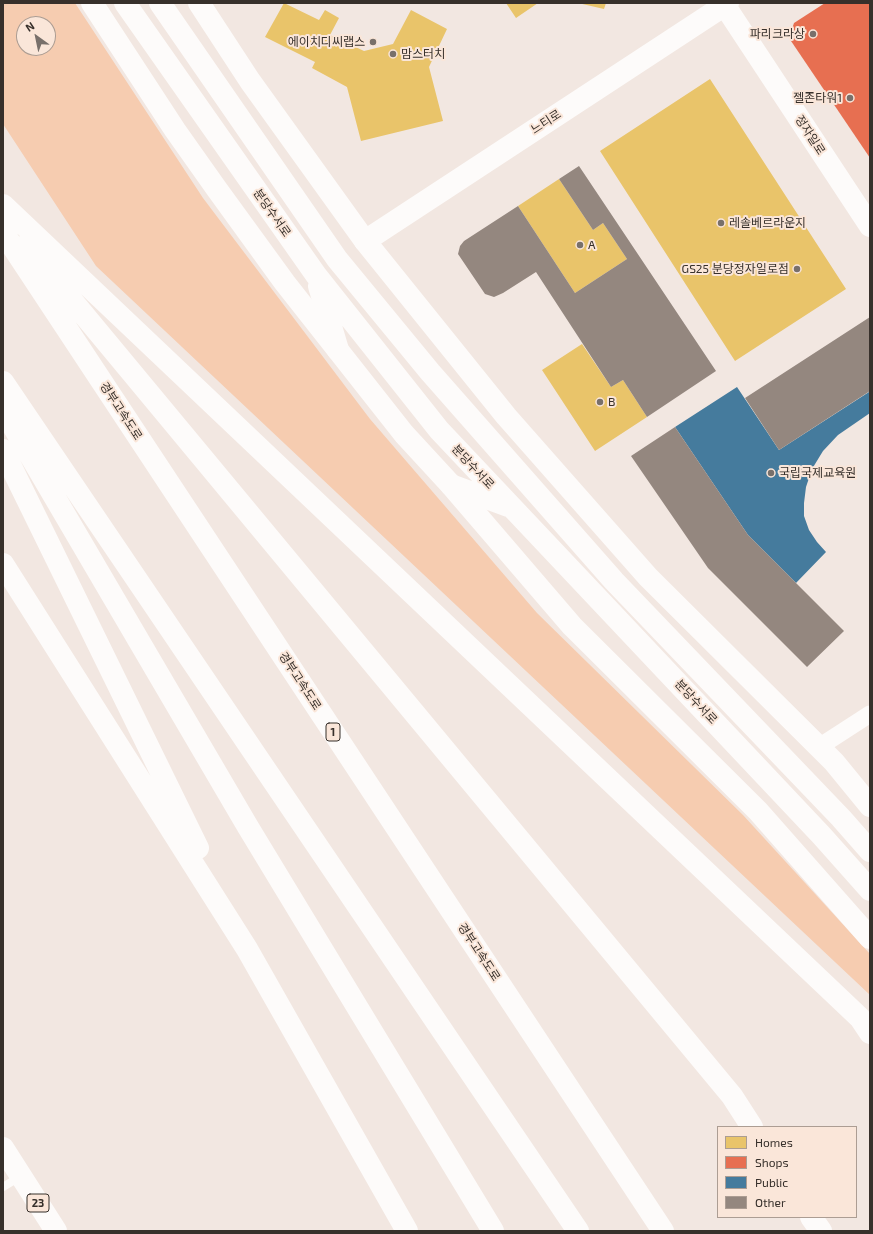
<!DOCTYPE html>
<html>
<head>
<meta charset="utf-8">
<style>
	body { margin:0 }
	#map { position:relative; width:873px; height:1234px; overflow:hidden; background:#f2e7e1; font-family:"Exo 2",sans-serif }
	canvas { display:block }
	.frame { position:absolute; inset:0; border:4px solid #37302b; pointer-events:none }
	.legend { position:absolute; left:717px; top:1126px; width:140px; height:92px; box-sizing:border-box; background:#fae6d9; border:1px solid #ac9d93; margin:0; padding:5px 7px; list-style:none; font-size:12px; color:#37302b }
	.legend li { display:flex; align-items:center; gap:8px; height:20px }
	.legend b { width:20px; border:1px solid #ac9d93 }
	.north { position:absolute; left:16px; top:16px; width:40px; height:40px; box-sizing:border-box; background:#fae6d9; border:1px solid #ac9d93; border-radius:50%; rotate:327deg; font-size:11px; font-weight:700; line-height:16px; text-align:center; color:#37302b }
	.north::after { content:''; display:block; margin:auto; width:14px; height:18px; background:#78706b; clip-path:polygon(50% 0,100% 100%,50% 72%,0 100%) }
</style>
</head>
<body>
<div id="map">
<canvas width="873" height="1234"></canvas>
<div class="frame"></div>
<ul class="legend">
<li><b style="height:11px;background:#e9c46a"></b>Homes</li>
<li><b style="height:11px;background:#e76f51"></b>Shops</li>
<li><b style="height:11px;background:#457b9d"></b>Public</li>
<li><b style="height:11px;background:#94877f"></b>Other</li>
</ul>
<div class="north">N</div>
</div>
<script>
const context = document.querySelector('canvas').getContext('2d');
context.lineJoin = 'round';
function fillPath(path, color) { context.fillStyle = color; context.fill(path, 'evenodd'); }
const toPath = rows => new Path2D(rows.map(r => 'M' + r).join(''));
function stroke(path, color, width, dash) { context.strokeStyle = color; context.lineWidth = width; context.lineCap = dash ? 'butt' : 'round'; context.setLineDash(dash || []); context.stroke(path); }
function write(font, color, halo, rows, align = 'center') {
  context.font = font + ' "Exo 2","Noto Sans KR",sans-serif'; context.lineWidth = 4; context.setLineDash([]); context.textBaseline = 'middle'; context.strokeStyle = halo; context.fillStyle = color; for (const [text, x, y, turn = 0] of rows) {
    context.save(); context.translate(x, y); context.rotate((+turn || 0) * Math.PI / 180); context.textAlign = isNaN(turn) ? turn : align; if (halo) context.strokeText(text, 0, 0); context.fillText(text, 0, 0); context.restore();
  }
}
fillPath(toPath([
	[3,3,75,3,203,198,370,419,537,613,743,815,870,954,870,995,96,266,3,124],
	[24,24,48,24,48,48,24,48]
]), '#f6ccb0');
fillPath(toPath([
	[284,3,319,20,325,10,339,18,330,35,364,51,393,44,411,10,447,29,429,67,443,121,361,141,347,87,312,68,315,62,265,37],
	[506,3,538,3,516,18],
	[578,3,606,3,604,9],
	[710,79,846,289,735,361,600,151],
	[559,179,593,230,603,223,627,259,575,293,518,206],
	[582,344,611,387,623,380,647,417,595,451,542,370]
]), '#e9c46a');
fillPath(toPath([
	[825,3,870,3,870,158,789,38,794,23]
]), '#e76f51');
fillPath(toPath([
	[737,387,779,450,869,392,870,393,870,413,838,435,823,451,812,469,806,487,804,503,804,516,809,530,817,542,826,552,796,583,748,535,675,427]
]), '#457b9d');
fillPath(toPath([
	[579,166,716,371,647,417,623,380,611,387,536,272,503,293,494,297,485,294,458,254,460,246,464,241,518,206,575,293,627,259,603,223,593,230,559,179],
	[870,317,870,391,779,450,745,398],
	[675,427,748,535,844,631,807,667,708,568,631,456]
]), '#94877f');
stroke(toPath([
	[3,1187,21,1176]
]), '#fdfbfa', 8);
stroke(toPath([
	[819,747,870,714]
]), '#fdfbfa', 17);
stroke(toPath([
	[723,3,870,226],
	[365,241,728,3]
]), '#fdfbfa', 22);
stroke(toPath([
	[92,3,175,130,216,188,285,283,404,434,451,485,572,626,758,811,870,938],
	[199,3,250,81,365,241,506,416,648,577,834,762,870,806],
	[3,1148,56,1231]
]), '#fdfbfa', 22);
stroke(toPath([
	[125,3,316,275,439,430,822,836,870,890],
	[160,3,337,259,430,372,614,581,841,818,870,851],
	[3,205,860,1018,870,1033],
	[3,232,663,1231],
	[26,245,732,1096,752,1127],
	[319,286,338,350],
	[3,382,578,1231],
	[3,409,248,827,493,1231],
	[3,450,198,848],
	[451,485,508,506],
	[3,564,247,949,407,1231],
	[811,1217,821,1231]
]), '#fdfbfa', 22);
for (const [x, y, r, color] of [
	[813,34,4,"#78706b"],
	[373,42,4,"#78706b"],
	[393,54,4,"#78706b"],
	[850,98,4,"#78706b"],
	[721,223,4,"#78706b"],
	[580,245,4,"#78706b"],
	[797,269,4,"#78706b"],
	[600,402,4,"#78706b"],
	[771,473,4,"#78706b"]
]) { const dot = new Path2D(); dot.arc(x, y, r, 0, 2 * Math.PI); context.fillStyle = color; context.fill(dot); stroke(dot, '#fae6d9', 1.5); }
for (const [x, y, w] of [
	[333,732,14],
	[38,1203,22]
]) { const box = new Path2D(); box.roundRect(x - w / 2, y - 9, w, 18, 3); context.fillStyle = '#fae6d9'; context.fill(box); stroke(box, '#37302b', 1); }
write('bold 11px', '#37302b', null, [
	["1",333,732],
	["23",38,1203]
]);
write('12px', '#37302b', '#fae6d9', [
	["파리크라상",805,34,"right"],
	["에이치디씨랩스",365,42,"right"],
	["맘스터치",401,54],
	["젤존타워1",842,98,"right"],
	["레솔베르라운지",729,223],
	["A",588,245],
	["GS25 분당정자일로점",789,269,"right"],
	["B",608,402],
	["국립국제교육원",779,473]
], 'left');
write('12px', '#37302b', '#fae6d9', [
	["느티로",546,122,-33],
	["정자일로",810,135,57],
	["분당수서로",272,213,55],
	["경부고속도로",121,411,57],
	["분당수서로",473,467,47],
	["경부고속도로",300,681,57],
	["분당수서로",696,702,47],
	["경부고속도로",479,952,57]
]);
</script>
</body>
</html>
